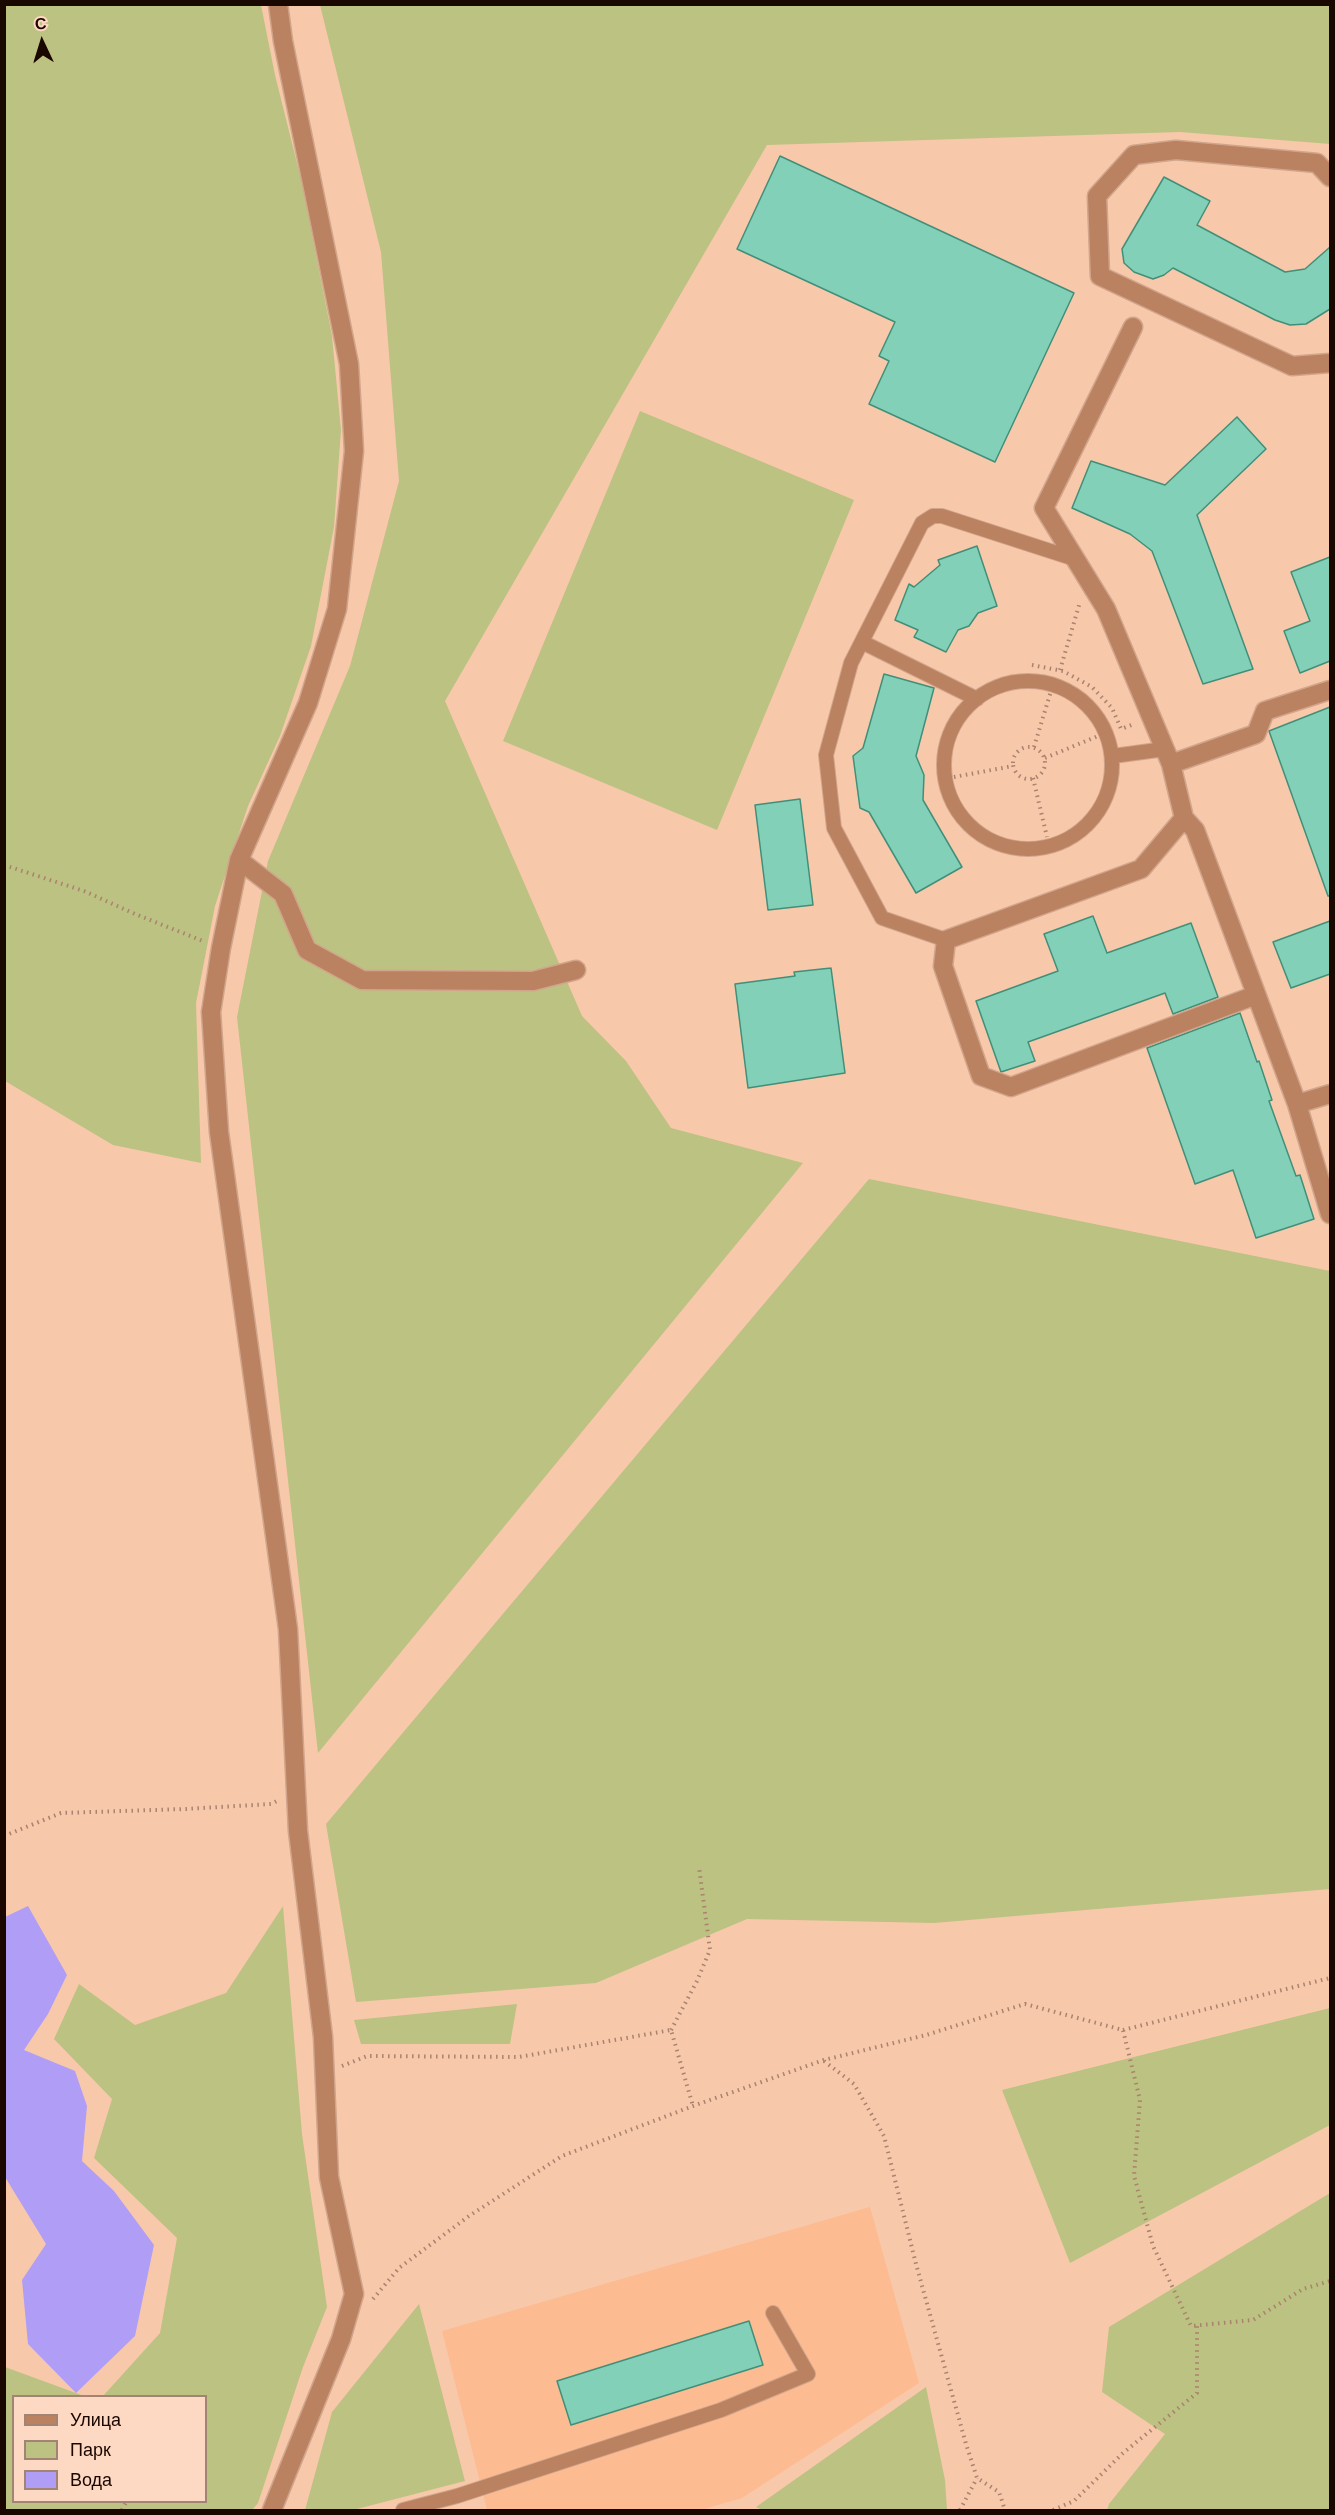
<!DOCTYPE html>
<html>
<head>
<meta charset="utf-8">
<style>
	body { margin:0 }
	#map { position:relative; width:1335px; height:2515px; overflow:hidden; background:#f8c8ab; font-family:"Work Sans",sans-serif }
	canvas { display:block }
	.frame { position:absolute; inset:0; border:6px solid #1a0700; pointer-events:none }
	.legend { position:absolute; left:12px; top:2395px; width:195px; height:108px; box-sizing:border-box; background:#fdd8c2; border:2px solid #a28474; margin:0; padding:8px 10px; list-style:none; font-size:18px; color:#1a0700 }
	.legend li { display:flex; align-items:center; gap:12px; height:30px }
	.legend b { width:30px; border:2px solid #a28474 }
	.north { position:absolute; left:12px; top:12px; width:60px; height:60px; -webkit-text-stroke:4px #fdd8c2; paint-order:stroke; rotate:356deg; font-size:16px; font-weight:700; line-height:24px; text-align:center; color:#1a0700 }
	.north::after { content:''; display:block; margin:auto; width:21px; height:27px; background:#1a0700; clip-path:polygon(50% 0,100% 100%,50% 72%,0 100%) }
</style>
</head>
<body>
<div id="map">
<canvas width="1335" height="2515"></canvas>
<div class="frame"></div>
<ul class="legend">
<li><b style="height:8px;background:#ba8260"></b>Улица</li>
<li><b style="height:16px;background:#bcc281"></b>Парк</li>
<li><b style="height:16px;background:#b09df6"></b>Вода</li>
</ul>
<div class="north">С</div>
</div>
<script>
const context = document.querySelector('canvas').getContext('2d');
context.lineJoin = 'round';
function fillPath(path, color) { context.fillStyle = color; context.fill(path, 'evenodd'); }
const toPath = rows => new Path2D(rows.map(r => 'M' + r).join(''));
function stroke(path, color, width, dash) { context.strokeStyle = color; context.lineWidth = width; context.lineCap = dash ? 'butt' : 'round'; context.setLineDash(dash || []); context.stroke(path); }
fillPath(toPath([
	[870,2207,919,2383,742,2498,701,2510,487,2510,442,2331]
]), '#fdbb92');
fillPath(toPath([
	[5,5,261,5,275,75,301,179,332,336,341,430,334,527,311,646,280,736,248,806,215,906,196,1003,201,1163,113,1145,5,1081],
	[320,5,1330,5,1330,144,1180,132,767,145,445,701,582,1016,626,1061,671,1128,803,1163,318,1753,237,1017,268,861,350,666,399,481,381,252],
	[640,411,854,500,717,830,503,741],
	[869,1179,1330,1271,1330,1889,934,1923,747,1919,596,1983,356,2002,326,1824],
	[283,1906,302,2134,327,2307,303,2367,258,2503,252,2510,5,2510,5,2367,84,2396,14,2396,14,2502,206,2502,206,2396,103,2396,160,2333,177,2238,94,2158,112,2099,54,2039,79,1984,135,2025,226,1993],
	[517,2004,510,2044,361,2044,354,2020],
	[1330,2008,1330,2125,1070,2263,1002,2090],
	[1330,2193,1330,2510,1107,2510,1109,2504,1165,2434,1102,2392,1109,2327],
	[419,2304,465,2481,353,2510,305,2510,332,2412],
	[926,2387,945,2480,947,2510,762,2510,756,2507]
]), '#bcc281');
fillPath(toPath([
	[28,1906,67,1975,48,2014,24,2050,75,2071,87,2106,82,2161,114,2191,154,2245,135,2336,76,2393,28,2344,22,2280,46,2244,5,2177,5,1917]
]), '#b09df6');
const building = toPath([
	[780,156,1074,293,995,462,869,404,889,361,879,356,895,322,737,249,780,156],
	[1164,177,1210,201,1197,225,1285,272,1305,269,1330,247,1330,309,1306,324,1290,325,1275,320,1173,268,1164,275,1153,279,1134,272,1124,263,1122,249,1164,177],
	[1237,417,1266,449,1197,515,1253,669,1203,684,1152,551,1130,534,1072,508,1091,461,1165,485,1237,417],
	[977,546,997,606,978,613,969,626,958,630,946,652,914,637,918,630,895,620,909,584,914,587,940,565,938,560,977,546],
	[1330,557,1330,661,1300,673,1284,631,1310,621,1291,572,1330,557],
	[884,674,934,688,916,756,924,775,923,800,962,867,916,893,869,812,860,808,853,756,863,748,884,674],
	[1330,707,1330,896,1328,896,1269,731,1330,707],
	[800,799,813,905,768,910,755,805,800,799],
	[1093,916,1107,953,1191,923,1218,997,1173,1014,1165,993,1028,1042,1035,1061,1001,1072,976,1001,1058,971,1044,934,1093,916],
	[1330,921,1330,974,1291,988,1273,942,1330,921],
	[831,968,845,1073,748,1088,735,984,795,976,794,972,831,968],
	[1240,1013,1257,1062,1259,1061,1272,1100,1269,1101,1296,1176,1300,1175,1314,1219,1256,1238,1233,1170,1195,1184,1147,1048,1240,1013],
	[749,2321,763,2365,571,2425,557,2381,749,2321]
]);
fillPath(building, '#82d0b8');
stroke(building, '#418f79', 1.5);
const lane = toPath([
	[862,642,977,699],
	'944 765a84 84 0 1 1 168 0a84 84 0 1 1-168 0Z',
	[1113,756,1165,749],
	[946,940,882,918,834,828,826,755,851,663,922,523,933,516,942,516,1075,559],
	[403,2510,457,2496,721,2410,808,2374,773,2313]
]);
const street = toPath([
	[1330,177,1317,163,1176,150,1134,155,1097,196,1100,276,1292,366,1330,363],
	[1133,327,1044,508,1106,609,1171,764,1184,818,1195,830,1297,1104,1330,1214],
	[1171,764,1256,734,1265,711,1330,690],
	[1184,818,1141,869,946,940,943,966,981,1076,1011,1087,1256,995],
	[239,860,283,894,307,950,362,980,533,981,576,970],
	[1297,1104,1330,1094],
	[272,2510,341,2339,354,2294,329,2177,323,2037,298,1831,288,1629,219,1132,211,1012,221,948,239,860,308,703,337,609,354,451,349,364,283,41,278,4]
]);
stroke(lane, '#d0a58c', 16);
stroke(street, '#d0a58c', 21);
stroke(toPath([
	[1032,665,1063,671,1092,687,1112,708,1121,729,1134,724],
	[1060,670,1080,602],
	'1013 763a16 16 0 1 1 32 0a16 16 0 1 1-32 0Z',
	[1034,747,1051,691],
	[1045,758,1098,736],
	[954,777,1013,766],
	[1033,778,1047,837],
	[4,865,84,891,135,914,203,941],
	[4,1836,61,1813,185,1809,271,1804,277,1801],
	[671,2030,697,1981,710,1950,699,1867],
	[1123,2030,1330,1978],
	[824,2061,854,2084,884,2136,916,2264,966,2444,977,2478,999,2492,1005,2510],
	[342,2066,367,2056,519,2057,671,2030,693,2106],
	[373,2299,399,2268,469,2216,562,2156,693,2106,824,2060,926,2035,1025,2004,1123,2030,1140,2100,1134,2176,1153,2246,1191,2326,1253,2320,1303,2289,1330,2281],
	[122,2510,126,2502],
	[960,2510,977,2478],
	[1053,2510,1074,2501,1123,2453,1197,2393,1197,2326]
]), '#a9836e', 4, [1.5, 4.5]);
stroke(lane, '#ba8260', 14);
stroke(street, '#ba8260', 18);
</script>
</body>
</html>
